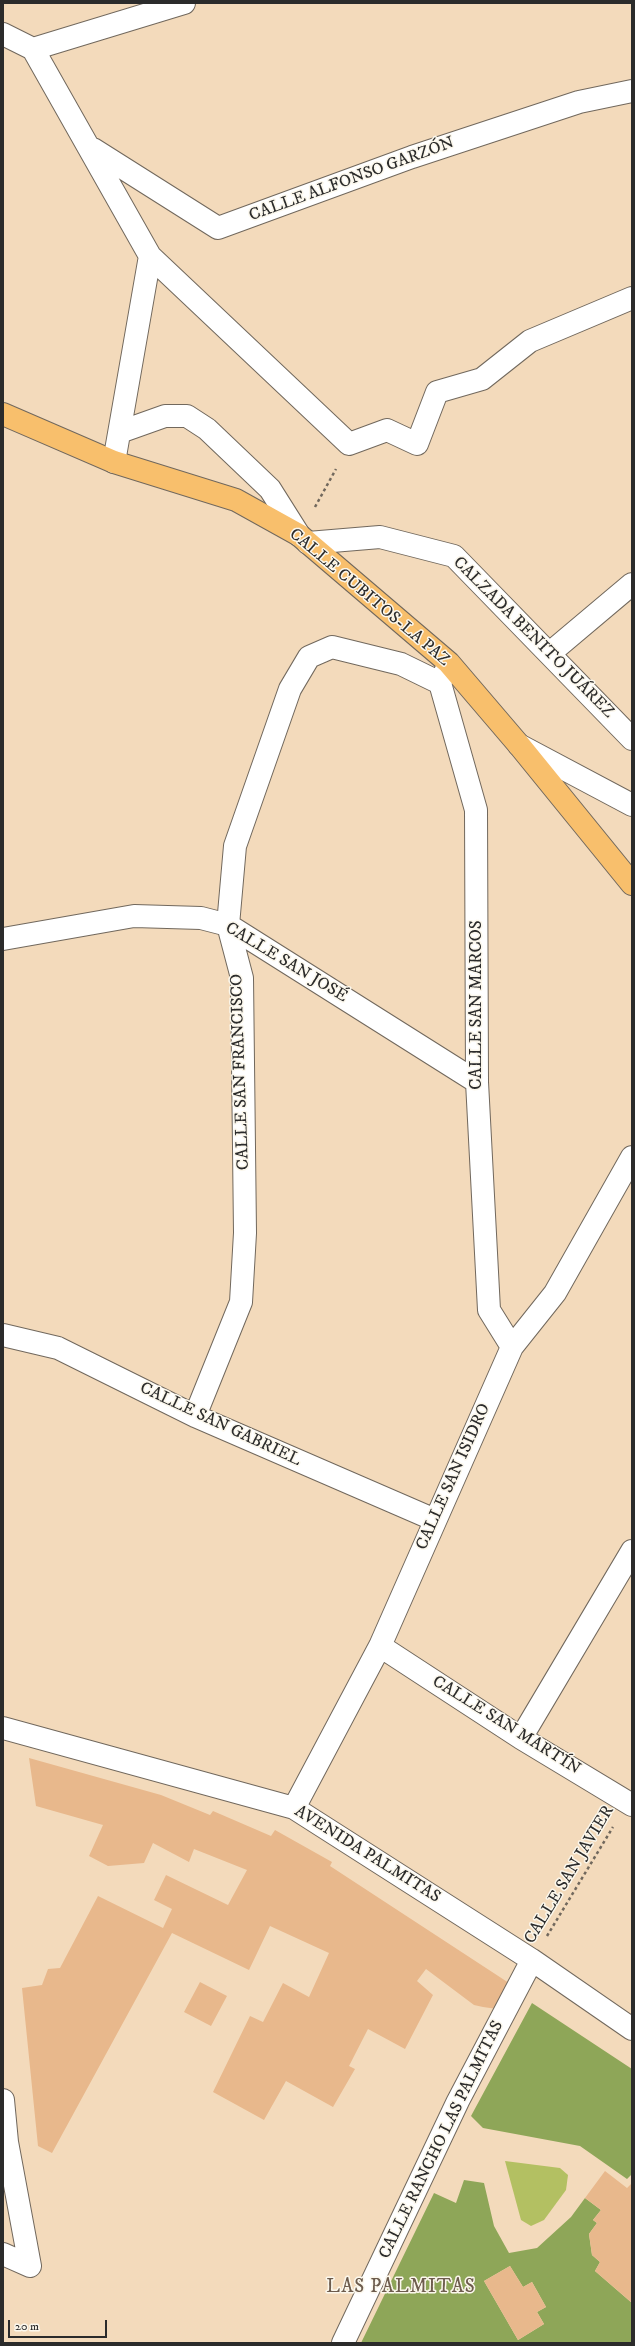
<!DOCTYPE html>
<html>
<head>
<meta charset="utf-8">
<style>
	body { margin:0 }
	#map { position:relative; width:635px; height:2346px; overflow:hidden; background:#f3dabb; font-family:"IM FELL DW Pica",serif }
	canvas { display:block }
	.frame { position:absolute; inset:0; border:4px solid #2b2b2b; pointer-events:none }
	.scale { position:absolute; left:8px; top:2320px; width:99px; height:18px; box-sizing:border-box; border:2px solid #2b2b2b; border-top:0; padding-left:5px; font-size:12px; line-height:14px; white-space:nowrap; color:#2b2b2b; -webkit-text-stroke:3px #fbf7ec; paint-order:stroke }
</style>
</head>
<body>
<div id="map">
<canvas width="635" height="2346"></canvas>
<div class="frame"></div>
<div class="scale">20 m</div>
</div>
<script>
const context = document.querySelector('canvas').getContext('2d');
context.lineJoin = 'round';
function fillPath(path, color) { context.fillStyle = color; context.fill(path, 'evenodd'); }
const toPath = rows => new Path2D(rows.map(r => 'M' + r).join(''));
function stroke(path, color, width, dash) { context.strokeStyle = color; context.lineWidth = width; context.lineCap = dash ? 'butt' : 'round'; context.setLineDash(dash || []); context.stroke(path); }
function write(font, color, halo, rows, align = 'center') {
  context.font = font + ' "IM FELL DW Pica",serif'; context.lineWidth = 3; context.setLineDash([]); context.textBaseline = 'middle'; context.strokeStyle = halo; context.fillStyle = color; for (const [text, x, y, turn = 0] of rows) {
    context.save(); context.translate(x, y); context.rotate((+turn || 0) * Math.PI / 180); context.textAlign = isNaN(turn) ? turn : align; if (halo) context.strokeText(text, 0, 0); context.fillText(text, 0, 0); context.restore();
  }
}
fillPath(toPath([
	[505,2161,560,2168,568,2175,566,2190,544,2220,531,2226,521,2220]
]), '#b3c062');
fillPath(toPath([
	[532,2003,632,2069,632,2174,627,2179,580,2146,483,2128,471,2116],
	[464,2180,484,2183,494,2226,509,2253,537,2248,571,2217,585,2198,601,2210,593,2220,597,2223,589,2234,592,2255,600,2262,595,2271,632,2303,632,2343,361,2343,434,2193,456,2203],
	[510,2266,523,2287,532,2282,546,2307,537,2312,544,2324,518,2340,484,2281]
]), '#8ea658');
fillPath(toPath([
	[29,1758,161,1795,210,1815,213,1811,271,1836,275,1830,332,1862,330,1866,512,1985,497,2009,483,2007,474,2005,426,1969,417,1981,433,1995,405,2049,368,2029,349,2066,355,2069,333,2107,286,2081,264,2120,213,2092,250,2016,263,2022,283,1983,309,1997,329,1953,270,1926,249,1970,172,1933,52,2153,38,2146,22,1988,42,1985,48,1969,60,1968,98,1896,163,1928,172,1909,154,1900,166,1875,228,1905,247,1870,194,1849,189,1862,153,1843,144,1863,108,1866,89,1856,103,1825,36,1806],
	[200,1982,227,1996,211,2026,184,2012],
	[605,2171,627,2188,632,2183,632,2303,595,2271,600,2262,592,2255,589,2234,597,2223,593,2220,601,2210,585,2198],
	[510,2266,523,2287,532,2282,546,2307,537,2312,544,2324,518,2340,484,2281]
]), '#e8b88c');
const minor = toPath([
	[3,34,33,49],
	[33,49,150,256,349,444,387,430,417,444,437,392,482,379,530,341,632,298],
	[33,49,184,3],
	[93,149,218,228,412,157,579,102,632,91],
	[120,432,165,416,187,416,207,429,270,489,299,535],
	[114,462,150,256],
	[308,543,380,537,454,556,632,739],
	[550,653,632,584],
	[446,670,440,683,476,810,477,1082,489,1310,512,1347],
	[519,745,632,805],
	[3,939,134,916,201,918,228,925,477,1082],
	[3,1335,58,1348,195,1416,435,1520],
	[195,1416,241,1302,245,1233,242,978,228,925,235,846,290,689,309,657,332,647,401,664,440,683],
	[380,1646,521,1738,632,1805],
	[3,1728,294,1808,532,1960,632,2029],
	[521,1738,632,1551],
	[294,1808,380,1646,512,1347,555,1293,632,1157],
	[3,2100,7,2142,30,2266],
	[3,2254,30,2266],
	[343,2343,458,2101,532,1960]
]);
const major = toPath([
	[3,414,114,462,236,500,299,535,449,663,519,745,632,884]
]);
stroke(minor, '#71685d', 24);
stroke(major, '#71685d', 24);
stroke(toPath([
	[315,507,336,469],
	[547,1936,613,1827]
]), '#71685d', 2.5, [3, 3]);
stroke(minor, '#fff', 22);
stroke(major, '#f8bf6c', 22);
write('17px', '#2b2b2b', '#fbf7ec', [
	["CALLE ALFONSO GARZÓN",352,180,-20],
	["CALLE CUBITOS-LA PAZ",369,598,40],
	["CALZADA BENITO JUÁREZ",533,638,45],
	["CALLE SAN JOSÉ",286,963,31],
	["CALLE SAN MARCOS",477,1005,-90],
	["CALLE SAN FRANCISCO",241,1072,-92],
	["CALLE SAN GABRIEL",220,1425,25],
	["CALLE SAN ISIDRO",454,1477,-66],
	["CALLE SAN MARTÍN",506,1726,32],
	["AVENIDA PALMITAS",367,1855,32],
	["CALLE SAN JAVIER",570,1875,-59],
	["CALLE RANCHO LAS PALMITAS",442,2140,-64]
]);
context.letterSpacing = '1px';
write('19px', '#6d5c4d', '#fbf7ec', [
	["LAS PALMITAS",401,2288]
]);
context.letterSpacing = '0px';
</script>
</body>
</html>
